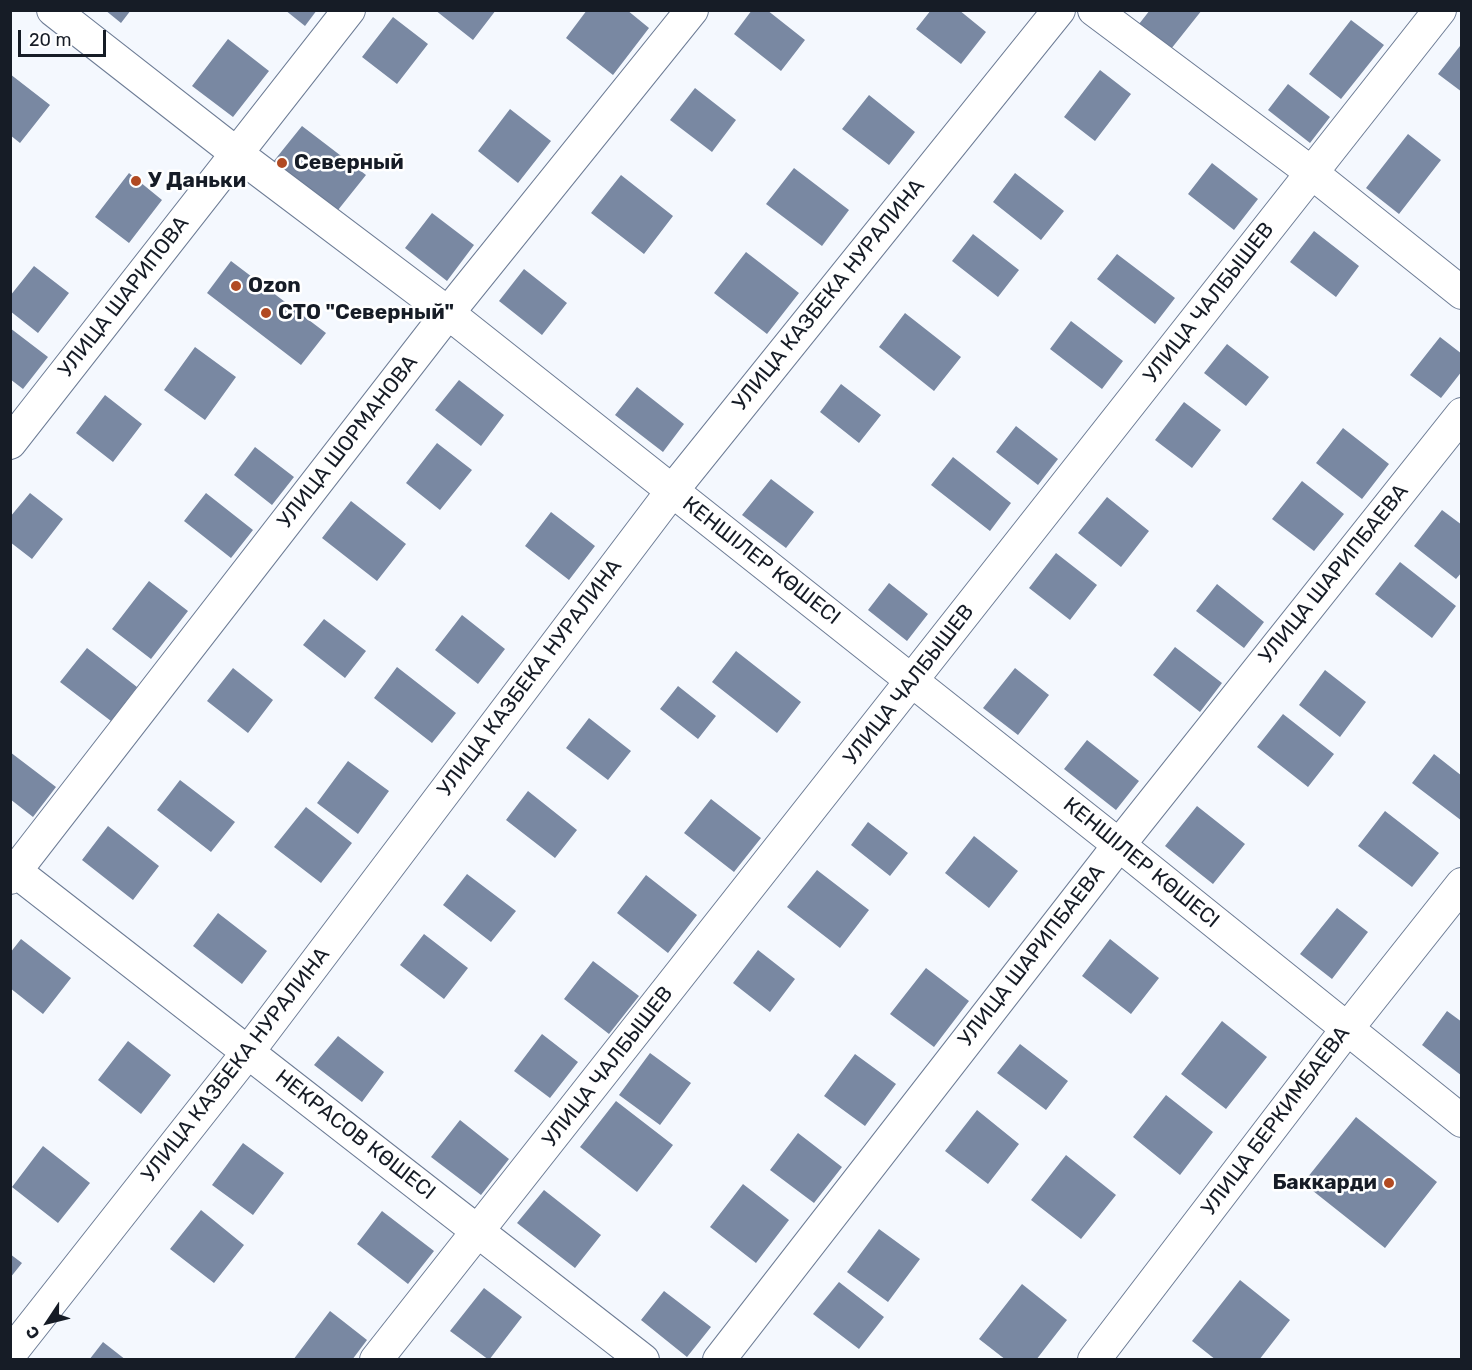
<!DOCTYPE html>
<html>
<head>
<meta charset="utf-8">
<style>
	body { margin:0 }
	#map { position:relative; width:1472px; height:1370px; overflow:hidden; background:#f4f8fe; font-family:Rubik,sans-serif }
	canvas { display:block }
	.frame { position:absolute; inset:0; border:12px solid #161c26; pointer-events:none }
	.north { position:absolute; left:18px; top:1292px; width:60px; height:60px; -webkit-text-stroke:4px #fff; paint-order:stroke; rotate:235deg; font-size:16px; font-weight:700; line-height:24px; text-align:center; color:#161c26 }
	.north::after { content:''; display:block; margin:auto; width:21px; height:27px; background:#161c26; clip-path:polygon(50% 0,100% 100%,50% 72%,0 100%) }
	.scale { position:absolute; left:18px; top:30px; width:88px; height:27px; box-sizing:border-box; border:3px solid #161c26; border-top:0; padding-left:8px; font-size:18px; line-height:21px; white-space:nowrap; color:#161c26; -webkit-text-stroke:4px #fff; paint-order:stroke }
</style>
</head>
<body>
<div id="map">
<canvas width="1472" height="1370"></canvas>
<div class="frame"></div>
<div class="north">С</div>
<div class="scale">20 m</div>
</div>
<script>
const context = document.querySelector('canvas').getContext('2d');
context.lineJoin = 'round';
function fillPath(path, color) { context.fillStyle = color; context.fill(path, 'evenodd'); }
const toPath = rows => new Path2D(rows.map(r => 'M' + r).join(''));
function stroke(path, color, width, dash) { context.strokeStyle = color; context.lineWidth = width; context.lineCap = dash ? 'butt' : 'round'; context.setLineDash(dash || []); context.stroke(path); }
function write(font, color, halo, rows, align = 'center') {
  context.font = font + ' Rubik,sans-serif'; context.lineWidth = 5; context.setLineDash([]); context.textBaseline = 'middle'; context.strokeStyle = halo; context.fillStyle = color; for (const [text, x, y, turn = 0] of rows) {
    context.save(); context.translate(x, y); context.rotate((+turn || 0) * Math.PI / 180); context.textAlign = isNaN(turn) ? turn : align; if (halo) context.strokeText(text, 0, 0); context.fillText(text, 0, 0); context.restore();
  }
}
fillPath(toPath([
	[105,10,131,10,121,23],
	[285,10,317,10,305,26],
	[435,10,496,10,473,40],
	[587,10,627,10,649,28,613,75,566,38],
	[752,10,767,10,805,40,781,71,734,34],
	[931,10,959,10,986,32,961,64,916,29],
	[1150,10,1202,10,1171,49,1139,24],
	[393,17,428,44,397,84,362,57],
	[1351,20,1384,45,1341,99,1309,74],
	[228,39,269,71,233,117,192,86],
	[1460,46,1462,47,1462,92,1438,74],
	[1100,70,1131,94,1095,141,1064,117],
	[10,74,50,105,20,143,10,135],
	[1288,84,1330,117,1310,143,1268,110],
	[695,88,736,120,712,152,670,120],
	[869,95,915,132,889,165,842,129],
	[510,109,551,141,518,183,478,151],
	[302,126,366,175,338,210,273,162],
	[1408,134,1441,160,1399,214,1366,188],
	[1212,163,1258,199,1234,230,1188,194],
	[794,168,849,210,822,246,766,204],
	[129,173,162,200,129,243,95,217],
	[1015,173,1064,211,1041,240,993,202],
	[621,175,673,216,644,254,591,213],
	[432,213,474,245,447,281,405,248],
	[1314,231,1359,266,1336,297,1290,262],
	[973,234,1019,270,998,297,952,261],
	[746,252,799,293,767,334,714,293],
	[1117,254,1175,298,1155,324,1097,279],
	[231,261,326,333,301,365,207,293],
	[34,266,69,293,38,333,10,311,10,296],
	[524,269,567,303,542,335,499,301],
	[905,313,961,357,934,391,879,347],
	[1071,321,1123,361,1102,389,1050,349],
	[10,328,48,357,23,389,10,379],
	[1440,337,1462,354,1462,371,1441,398,1410,375],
	[1227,344,1269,377,1246,406,1204,373],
	[195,347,236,377,205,420,164,390],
	[459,380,504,415,481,446,435,410],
	[841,384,881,415,859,443,820,412],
	[637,387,684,424,663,452,615,415],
	[105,395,142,424,113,462,76,433],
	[1184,402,1221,430,1192,468,1155,440],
	[1016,426,1058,459,1038,485,996,452],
	[1343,428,1389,464,1362,499,1316,463],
	[437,443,472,470,440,510,406,483],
	[255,447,294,477,272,505,234,475],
	[953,457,1011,503,990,531,931,485],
	[771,479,814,512,786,548,742,515],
	[1302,481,1344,514,1314,551,1272,519],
	[30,493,63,519,32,559,10,542,10,517],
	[206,493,253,530,231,558,184,521],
	[1107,497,1149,531,1121,567,1078,533],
	[351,501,406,544,377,581,322,538],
	[1442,510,1462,525,1462,572,1456,579,1414,546],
	[551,512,595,546,569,580,525,546],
	[1056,553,1097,585,1070,620,1029,588],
	[1400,562,1456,606,1432,638,1375,594],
	[149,581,188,611,151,659,112,629],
	[889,583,928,614,907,641,868,610],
	[1217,584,1264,622,1244,648,1196,611],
	[462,615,505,649,478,684,435,650],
	[324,619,366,651,345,678,303,645],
	[1175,647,1222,683,1200,712,1153,675],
	[87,648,137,687,111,721,60,682],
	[736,651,801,702,777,733,712,682],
	[397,667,456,713,432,743,374,698],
	[233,668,273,700,248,733,207,701],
	[1015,668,1049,695,1018,735,983,708],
	[1325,670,1366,702,1340,737,1299,705],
	[678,686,716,716,698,739,660,709],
	[1283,714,1334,754,1308,787,1257,747],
	[589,718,631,751,608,780,566,748],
	[1087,740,1139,781,1116,810,1064,769],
	[10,752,56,787,33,817,10,799],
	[1434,754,1462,776,1462,821,1412,783],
	[348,761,389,791,358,834,317,803],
	[180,780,235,822,211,852,157,810],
	[528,791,577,830,555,858,506,820],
	[711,799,761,838,734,872,684,833],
	[1197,806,1245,844,1213,884,1165,846],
	[306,807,352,843,321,883,274,847],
	[1385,811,1439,853,1412,887,1358,846],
	[868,822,908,853,890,876,851,845],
	[108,826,159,866,133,900,82,860],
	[974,836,1018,871,989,908,945,873],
	[817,870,869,910,840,948,787,907],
	[467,874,516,911,491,942,443,905],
	[646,875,697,915,668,953,617,913],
	[1337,908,1368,932,1332,979,1300,954],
	[218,913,267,951,242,984,193,946],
	[424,934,468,968,444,999,400,965],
	[21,939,71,978,43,1014,10,988,10,953],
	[1110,939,1159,978,1131,1014,1082,976],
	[758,950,795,979,770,1012,733,983],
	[593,961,639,996,609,1034,564,999],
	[926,968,969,1001,934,1047,890,1014],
	[1447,1011,1462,1022,1462,1076,1422,1045],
	[1222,1021,1267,1057,1226,1109,1181,1074],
	[542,1034,578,1062,550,1098,514,1071],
	[338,1036,384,1072,362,1102,314,1065],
	[128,1041,171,1075,141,1114,98,1080],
	[1020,1044,1068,1081,1046,1110,997,1073],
	[650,1053,691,1083,660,1125,619,1095],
	[855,1054,896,1084,865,1126,824,1096],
	[1166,1095,1213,1132,1180,1175,1133,1137],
	[616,1101,673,1145,637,1192,580,1147],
	[977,1110,1019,1144,988,1184,945,1151],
	[1356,1117,1437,1182,1385,1248,1303,1183],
	[460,1120,509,1159,481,1195,431,1157],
	[798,1133,842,1167,814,1203,770,1170],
	[243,1143,284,1173,253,1215,212,1185],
	[43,1146,90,1183,58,1223,12,1187],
	[1066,1155,1116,1195,1081,1239,1031,1200],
	[743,1184,789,1220,756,1263,710,1227],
	[544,1190,601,1235,575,1268,517,1223],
	[201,1210,244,1245,214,1283,170,1249],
	[382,1211,434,1251,408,1284,357,1244],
	[879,1229,920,1259,888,1302,847,1272],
	[10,1254,22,1263,10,1278],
	[1240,1280,1290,1320,1259,1360,1216,1360,1192,1341],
	[839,1282,884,1317,859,1349,813,1314],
	[1022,1284,1067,1320,1036,1360,1006,1360,979,1339],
	[484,1288,522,1317,489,1360,450,1331],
	[664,1291,711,1327,687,1357,641,1320],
	[330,1311,367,1340,352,1360,293,1360],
	[103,1342,126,1360,89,1360]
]), '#7988a2');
const minor = toPath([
	[53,10,236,153,448,313,1119,845,1462,1121],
	[1094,10,1312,173,1462,293],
	[10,443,349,10],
	[10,867,643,1360],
	[10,878,448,313,692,10],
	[10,1354,248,1052,672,491,1059,10],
	[376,1360,1440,10],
	[719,1360,1119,845,1462,414],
	[1094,1360,1347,1029,1462,884]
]);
stroke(minor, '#6d7c95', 34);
stroke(minor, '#fff', 32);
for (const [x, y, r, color] of [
	[282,163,6,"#b14a22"],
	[136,181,6,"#b14a22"],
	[236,286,6,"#b14a22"],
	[266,313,6,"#b14a22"],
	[1389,1183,6,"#b14a22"]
]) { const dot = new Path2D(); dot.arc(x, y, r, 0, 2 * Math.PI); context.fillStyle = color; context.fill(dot); stroke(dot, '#fff', 2); }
write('bold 21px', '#161c26', '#fff', [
	["Северный",294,163],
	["У Даньки",148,181],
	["Ozon",248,286],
	["СТО \"Северный\"",278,313],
	["Баккарди",1377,1183,"right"]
], 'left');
write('21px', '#161c26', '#fff', [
	["УЛИЦА КАЗБЕКА НУРАЛИНА",829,295,-51],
	["УЛИЦА ШАРИПОВА",124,297,-52],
	["УЛИЦА ЧАЛБЫШЕВ",1209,303,-52],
	["УЛИЦА ШОРМАНОВА",348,442,-52],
	["КЕНШІЛЕР КӨШЕСІ",761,561,38],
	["УЛИЦА ШАРИПБАЕВА",1334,574,-51],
	["УЛИЦА КАЗБЕКА НУРАЛИНА",530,678,-53],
	["УЛИЦА ЧАЛБЫШЕВ",909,685,-52],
	["КЕНШІЛЕР КӨШЕСІ",1141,863,39],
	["УЛИЦА ШАРИПБАЕВА",1032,956,-52],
	["УЛИЦА КАЗБЕКА НУРАЛИНА",236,1065,-52],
	["УЛИЦА ЧАЛБЫШЕВ",608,1067,-52],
	["УЛИЦА БЕРКИМБАЕВА",1276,1121,-53],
	["НЕКРАСОВ КӨШЕСІ",355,1135,38]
]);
</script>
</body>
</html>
